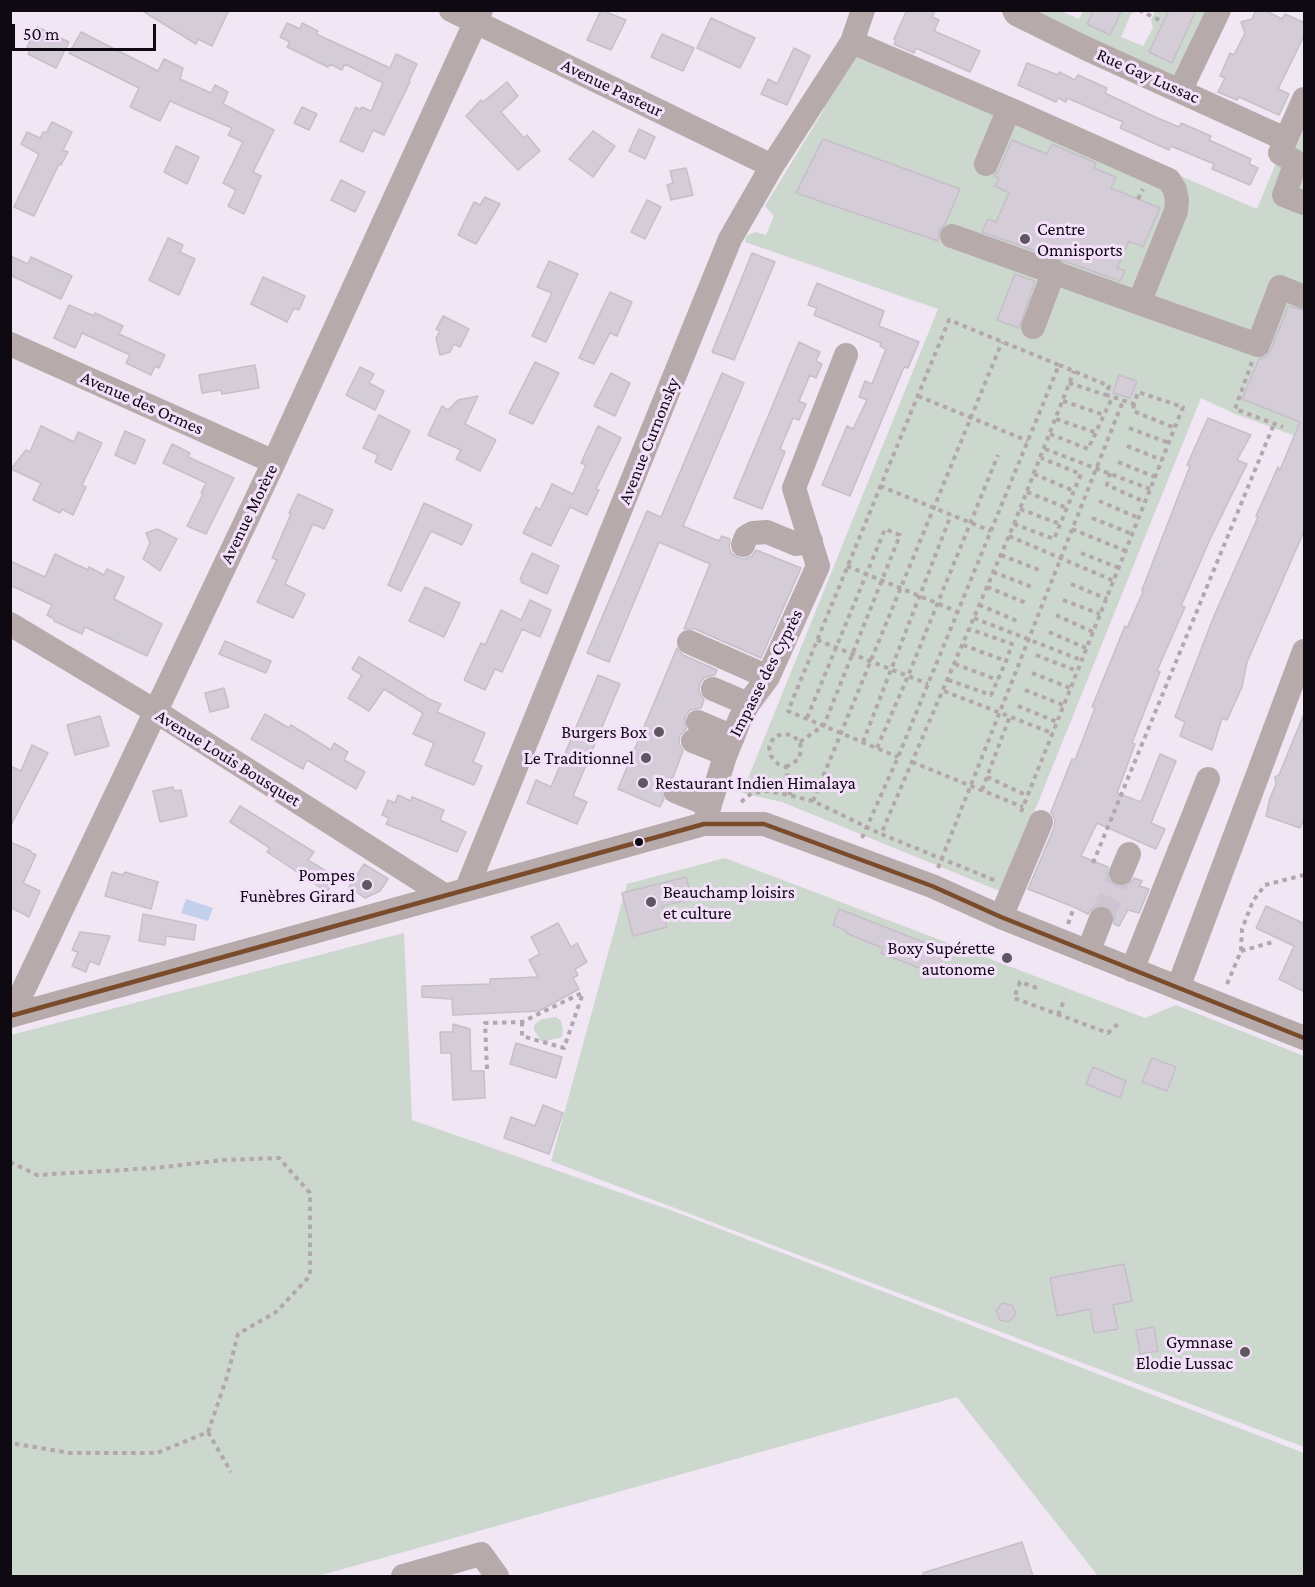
<!DOCTYPE html>
<html>
<head>
<meta charset="utf-8">
<style>
	body { margin:0 }
	#map { position:relative; width:1315px; height:1587px; overflow:hidden; background:#f0e6f4; font-family:"Crimson Pro",serif }
	canvas { display:block }
	.frame { position:absolute; inset:0; border:12px solid #0f0911; pointer-events:none }
	.scale { position:absolute; left:12px; top:24px; width:144px; height:27px; box-sizing:border-box; border:3px solid #0f0911; border-top:0; padding-left:8px; font-size:18px; line-height:21px; white-space:nowrap; color:#0f0911; -webkit-text-stroke:4px #f4e0fa; paint-order:stroke }
</style>
</head>
<body>
<div id="map">
<canvas width="1315" height="1587"></canvas>
<div class="frame"></div>
<div class="scale">50 m</div>
</div>
<script>
const context = document.querySelector('canvas').getContext('2d');
context.lineJoin = 'round';
function fillPath(path, color) { context.fillStyle = color; context.fill(path, 'evenodd'); }
const toPath = rows => new Path2D(rows.map(r => 'M' + r).join(''));
function stroke(path, color, width, dash) { context.strokeStyle = color; context.lineWidth = width; context.lineCap = dash ? 'butt' : 'round'; context.setLineDash(dash || []); context.stroke(path); }
function write(font, color, halo, rows, align = 'center') {
  context.font = font + ' "Crimson Pro",serif'; context.lineWidth = 6; context.setLineDash([]); context.textBaseline = 'middle'; context.strokeStyle = halo; context.fillStyle = color; for (const [text, x, y, turn = 0] of rows) {
    context.save(); context.translate(x, y); context.rotate((+turn || 0) * Math.PI / 180); context.textAlign = isNaN(turn) ? turn : align; if (halo) context.strokeText(text, 0, 0); context.fillText(text, 0, 0); context.restore();
  }
}
fillPath(toPath([
	[1025,11,1061,11,1079,19,1083,11,1139,11,1131,14,1121,37,1143,46,1153,28,1151,20,1155,11,1210,11,1176,82],
	[862,39,1257,209,1276,163,1286,168,1304,131,1304,439,1235,414,1201,398,1002,892,782,802,742,793,938,309,745,242,746,236,755,232,766,235,774,216,765,206,823,111,829,90],
	[725,858,1145,1018,1176,1005,1304,1056,1304,1447,551,1161,627,884],
	[404,933,412,1120,673,1211,1304,1453,1304,1576,1098,1576,957,1397,318,1576,11,1576,11,1035],
	[556,1017,561,1021,563,1030,562,1037,542,1042,534,1030,534,1025,542,1019]
]), '#ccd7ce');
fillPath(toPath([
	[186,899,213,908,208,921,181,913]
]), '#c3d0ec');
const building = toPath([
	[141,10,229,10,212,46,198,39,196,44,141,10],
	[601,10,626,20,611,50,587,40,601,10],
	[907,10,935,10,932,17,939,20,934,31,980,51,970,72,916,48,914,53,894,44,896,40,894,39,907,10],
	[1094,10,1122,10,1110,35,1087,24,1094,10],
	[1169,10,1196,10,1172,63,1149,52,1169,10],
	[1256,10,1264,10,1282,19,1285,14,1305,23,1305,34,1278,89,1289,94,1279,115,1239,97,1237,100,1218,92,1225,78,1220,76,1230,53,1234,55,1245,33,1241,22,1252,19,1256,10],
	[711,18,755,38,740,68,697,48,711,18],
	[287,23,300,29,302,23,318,31,316,34,390,68,396,54,417,64,409,81,410,82,384,135,373,130,363,152,340,141,356,107,360,110,362,107,371,111,383,83,345,64,342,70,330,64,328,67,287,47,290,42,280,37,287,23],
	[37,27,69,42,56,68,28,54,31,49,27,47,37,27],
	[81,32,158,71,164,59,183,68,180,79,211,93,215,85,228,92,223,104,274,130,253,172,261,176,244,214,228,206,236,190,223,183,243,142,228,135,232,128,170,101,160,121,130,107,139,88,69,53,81,32],
	[662,34,694,48,683,71,651,57,662,34],
	[794,48,810,56,787,105,761,94,768,79,777,84,794,48],
	[1027,63,1058,75,1059,72,1075,80,1078,75,1107,88,1105,93,1153,116,1179,127,1181,123,1211,136,1209,140,1251,159,1249,164,1258,168,1250,185,1212,169,1214,164,1171,146,1169,150,1120,128,1123,122,1067,98,1066,102,1058,98,1056,102,1018,85,1027,63],
	[507,82,518,96,501,112,524,138,527,135,540,151,518,170,466,116,481,100,483,102,507,82],
	[302,107,317,114,309,130,294,123,302,107],
	[52,122,72,132,63,150,68,152,61,165,59,164,34,216,14,207,39,154,21,144,27,132,40,138,43,132,46,133,52,122],
	[639,129,655,137,645,159,629,151,639,129],
	[593,131,615,146,593,177,569,159,593,131],
	[823,139,960,189,945,224,939,231,938,241,796,193,823,139],
	[1012,140,1047,154,1052,144,1096,163,1094,168,1116,177,1111,188,1160,208,1143,247,1129,241,1117,268,1125,271,1120,281,982,232,988,219,996,222,1009,193,995,186,999,178,994,176,999,170,1012,140],
	[176,146,199,157,187,184,164,172,176,146],
	[686,168,693,195,671,200,667,185,673,183,670,171,686,168],
	[341,180,365,192,355,212,331,200,341,180],
	[485,197,500,204,476,244,458,235,474,202,480,205,485,197],
	[647,200,661,207,645,239,631,232,647,200],
	[168,238,183,245,180,252,195,259,179,295,149,280,168,238],
	[752,253,775,262,734,360,712,352,752,253],
	[10,256,28,264,31,257,72,276,61,299,10,275,10,256],
	[549,261,578,274,546,342,532,336,552,293,537,287,549,261],
	[1015,274,1035,281,1019,328,997,320,1015,274],
	[263,277,305,296,299,310,294,308,287,322,251,304,263,277],
	[817,283,884,311,879,326,919,342,908,368,904,367,850,496,822,485,847,426,853,429,867,400,859,397,865,381,872,384,886,349,880,346,881,343,814,315,817,308,808,305,817,283],
	[610,292,632,302,617,336,610,333,594,364,579,358,610,292],
	[69,305,94,316,95,313,123,326,119,334,165,355,159,368,155,366,151,375,126,363,130,355,82,333,75,348,54,338,69,305],
	[1288,306,1305,311,1305,529,1247,662,1242,687,1227,720,1222,718,1212,750,1180,736,1185,722,1175,717,1214,616,1258,517,1256,516,1278,467,1280,470,1300,422,1242,399,1259,359,1267,356,1271,350,1288,306],
	[443,316,469,329,460,347,454,344,450,352,440,355,436,338,440,331,436,329,443,316],
	[799,342,820,352,816,361,822,364,816,378,810,375,799,401,806,404,799,420,793,418,780,449,785,452,762,509,734,498,799,342],
	[535,362,559,373,533,424,509,413,535,362],
	[255,365,259,388,222,394,221,390,202,393,199,375,255,365],
	[360,367,374,374,369,383,384,391,375,410,346,395,360,367],
	[611,373,630,383,615,416,594,406,611,373],
	[722,373,744,383,683,526,719,541,722,536,730,539,729,548,732,554,739,558,745,559,752,556,756,550,801,568,761,658,695,629,684,629,710,564,659,542,609,662,587,653,647,511,661,517,722,373],
	[1119,375,1137,381,1130,398,1113,393,1119,375],
	[478,396,465,424,496,440,480,471,456,459,461,450,428,435,442,406,448,410,458,400,478,396],
	[379,415,410,431,391,470,375,462,378,455,363,448,379,415],
	[1208,418,1251,435,1237,460,1247,464,1211,537,1181,606,1185,607,1157,671,1160,672,1132,743,1135,744,1117,793,1141,802,1160,754,1176,761,1151,823,1165,829,1156,849,1097,823,1081,856,1108,867,1107,875,1109,881,1115,886,1123,887,1130,884,1134,878,1142,881,1139,886,1149,889,1139,913,1128,910,1119,926,1114,924,1115,916,1112,911,1107,906,1098,905,1092,908,1088,914,1074,907,1028,889,1054,828,1055,820,1051,812,1072,759,1075,760,1095,708,1092,707,1125,626,1127,628,1143,592,1142,590,1190,466,1187,465,1208,418],
	[41,426,74,442,78,432,102,443,82,485,86,487,73,515,62,509,60,513,33,500,41,483,11,469,26,450,30,452,41,426],
	[598,426,621,438,596,489,599,490,587,515,570,507,551,546,523,533,536,507,540,510,552,484,573,494,586,465,581,463,598,426],
	[125,431,145,440,135,464,115,455,125,431],
	[172,444,190,453,188,457,234,478,206,534,187,526,203,494,201,493,206,483,163,463,172,444],
	[298,494,333,510,324,529,313,524,285,584,305,594,293,618,257,602,277,560,272,558,291,514,289,513,298,494],
	[424,503,472,525,462,545,431,531,401,591,388,585,424,503],
	[157,529,177,539,160,571,143,559,150,543,146,533,157,529],
	[532,553,559,566,547,594,521,582,522,580,520,579,532,553],
	[55,554,88,570,89,567,104,575,107,569,124,577,114,599,162,624,147,656,85,627,82,634,54,621,54,619,47,615,52,605,10,585,10,561,45,577,55,554],
	[425,587,460,603,444,637,409,621,425,587],
	[530,600,551,610,540,637,522,629,502,672,495,669,485,690,464,680,481,643,485,645,501,610,521,620,530,600],
	[225,641,271,661,266,673,219,654,225,641],
	[677,648,683,655,717,670,715,675,705,677,700,683,699,691,704,700,701,708,690,710,685,717,686,729,680,735,679,743,683,751,673,777,667,780,662,785,661,792,664,799,660,807,618,789,677,648],
	[359,657,429,699,441,704,437,712,485,733,473,762,482,766,474,785,425,765,434,743,413,734,423,713,384,689,369,711,348,698,362,675,352,669,359,657],
	[598,675,620,684,573,796,587,802,577,824,527,803,536,780,551,787,598,675],
	[224,688,229,707,210,712,205,693,224,688],
	[265,714,289,728,291,725,331,750,334,743,348,752,344,760,365,772,356,789,307,760,303,769,251,739,265,714],
	[1304,714,1305,816,1300,828,1266,816,1270,798,1276,784,1275,777,1279,775,1304,714],
	[100,716,109,746,75,755,67,725,100,716],
	[32,745,48,753,10,827,10,766,21,771,32,745],
	[173,787,174,791,181,790,187,816,160,822,153,791,173,787],
	[398,795,411,801,412,797,444,810,440,820,466,832,457,852,386,824,389,818,382,815,388,800,395,803,398,795],
	[240,806,314,852,308,860,336,877,327,892,267,852,270,848,230,822,240,806],
	[10,842,31,851,30,852,36,855,23,883,40,891,29,917,12,908,10,912,10,842],
	[364,864,388,879,380,891,365,898,349,887,364,864],
	[112,872,123,875,125,872,158,882,151,909,105,896,112,872],
	[686,877,692,899,662,906,667,927,633,936,622,893,686,877],
	[1266,906,1305,924,1305,992,1279,979,1294,946,1256,928,1266,906],
	[839,909,946,951,937,975,881,953,883,948,846,933,847,931,833,925,839,909],
	[143,914,196,925,194,940,166,936,165,945,139,941,143,914],
	[558,923,571,947,577,943,587,962,575,969,578,975,573,978,579,989,570,994,539,1011,453,1015,452,999,422,997,422,986,490,984,490,979,538,977,529,960,540,954,531,937,558,923],
	[80,932,110,936,99,965,90,961,86,972,72,966,78,952,72,950,80,932],
	[453,1024,470,1029,471,1071,484,1071,485,1098,453,1100,451,1053,441,1053,440,1032,453,1032,453,1024],
	[516,1043,562,1057,556,1078,510,1064,516,1043],
	[1152,1058,1176,1067,1167,1091,1142,1082,1152,1058],
	[1093,1067,1126,1081,1120,1098,1086,1084,1093,1067],
	[543,1105,563,1113,549,1154,504,1138,511,1117,535,1126,543,1105],
	[1124,1264,1132,1301,1113,1305,1118,1329,1094,1333,1090,1309,1057,1316,1050,1278,1124,1264],
	[1002,1303,1012,1305,1016,1314,1009,1322,1000,1320,996,1311,1002,1303],
	[1154,1327,1158,1351,1140,1354,1136,1330,1154,1327],
	[1022,1542,1033,1576,923,1576,923,1573,1022,1542]
]);
fillPath(building, '#d4cdd8');
stroke(building, '#c6bec9', 1.5);
stroke(toPath([
	[1101,919,1121,873]
]), '#cec5d2', 24, [24, 12]);
stroke(toPath([
	[1139,10,1163,22],
	[1138,199,1143,189],
	[1252,362,1235,409,1283,427],
	[1069,383,1106,395],
	[918,396,1028,441],
	[1063,401,1104,415],
	[1134,404,1133,411,1175,428],
	[1056,419,1097,433],
	[1129,428,1169,443],
	[1050,434,1088,449,1112,398],
	[1127,446,1162,460],
	[1045,449,1150,489],
	[1118,462,1155,477],
	[1110,473,1107,485,1145,502],
	[1034,474,1074,491],
	[880,486,991,531],
	[1027,492,1067,508],
	[1099,501,1139,518],
	[1020,509,1060,524],
	[1092,518,1132,534],
	[1014,524,1054,539,1081,474,1041,458],
	[1072,529,1126,551],
	[1009,536,1114,581],
	[1081,553,1119,568],
	[1001,555,1039,570],
	[847,566,958,612],
	[993,572,1032,587],
	[1071,584,1107,599],
	[987,587,1026,603],
	[1063,600,1100,614],
	[979,605,1020,622],
	[1056,615,1093,632],
	[974,618,1081,660],
	[1049,632,1086,648],
	[817,640,928,684],
	[963,645,1006,661],
	[1036,655,1077,671],
	[955,664,998,680],
	[1032,673,1070,688],
	[948,680,991,695,1006,661,1012,644,969,629],
	[1025,690,1063,705],
	[944,691,1052,733],
	[1018,706,1057,722],
	[800,742,824,725,900,535,885,529,807,718],
	[863,742,951,515],
	[877,748,908,676,998,455],
	[912,762,1023,807],
	[786,767,799,759,801,750,800,742,792,735,782,734,774,737,769,747,771,756,778,764,786,767,790,795],
	[987,777,1028,796],
	[982,790,1010,716],
	[813,801,1002,342],
	[741,802,752,793,768,791,788,795,813,801,881,834],
	[1021,812,1183,407,1138,392,1134,404,1110,396,1106,395,1109,386,1059,365],
	[862,838,898,757,1059,365,949,320,788,711,898,757],
	[1093,863,1274,424],
	[938,868,1123,401],
	[994,880,881,834,1014,524,1074,371],
	[1068,924,1074,907],
	[1241,951,1273,942],
	[1227,984,1241,951,1242,929,1253,901,1265,885,1304,875],
	[1037,988,1020,982,1014,998,1108,1033,1121,1021],
	[1058,1015,1065,998],
	[522,1022,522,1036,564,1048,583,993],
	[487,1069,485,1023,522,1022,584,992],
	[10,1162,37,1175,156,1168,223,1160,279,1158,310,1193,310,1276,276,1312,238,1334,227,1377,208,1432,157,1453,69,1453,10,1443],
	[208,1432,231,1472]
]), '#b2a7ac', 4, [4.5, 4.5]);
stroke(toPath([
	[451,10,772,166],
	[1014,10,1016,14,1085,48,1285,139],
	[852,42,1009,109],
	[1180,91,1219,10],
	[1304,99,1280,153,1296,162,1284,195,1304,203],
	[952,236,1139,303,1176,211,1177,201,1175,190,1169,180,1009,109,986,164],
	[1139,303,1258,345,1280,287,1304,297],
	[1033,327,1054,271],
	[10,344,274,462],
	[743,545,746,537,753,533,767,532,796,544,811,541],
	[10,624,155,711,444,895],
	[689,642,768,677],
	[713,689,748,704],
	[698,722,733,737],
	[693,741,726,754],
	[675,791,710,805],
	[704,824,725,756,740,719,748,704,768,677,818,566,794,488,846,355],
	[1121,873,1129,854],
	[467,888,730,239,772,166,852,42,863,10],
	[1001,917,1041,822],
	[1088,952,1101,919],
	[1132,970,1208,779],
	[1178,988,1304,651],
	[10,1016,704,824,764,824,932,886,1001,917,1304,1038],
	[11,1016,274,462,481,10],
	[403,1576,481,1554,497,1576]
]), '#b7aaab', 24);
stroke(toPath([
	[10,1016,704,824,764,824,932,886,1001,917,1304,1038]
]), '#7a4b2a', 4.5);
for (const [x, y, r, color] of [
	[1025,239,6,"#5e5660"],
	[659,732,6,"#5e5660"],
	[646,758,6,"#5e5660"],
	[643,783,6,"#5e5660"],
	[639,842,5,"#0f0911"],
	[367,885,6,"#5e5660"],
	[651,902,6,"#5e5660"],
	[1007,958,6,"#5e5660"],
	[1245,1352,6,"#5e5660"]
]) { const dot = new Path2D(); dot.arc(x, y, r, 0, 2 * Math.PI); context.fillStyle = color; context.fill(dot); stroke(dot, '#f4e0fa', 2); }
write('18px', '#0f0911', '#f4e0fa', [
	["Rue Gay Lussac",1148,76,24],
	["Avenue Pasteur",612,88,26],
	["Avenue des Ormes",142,403,24],
	["Avenue Curnonsky",649,441,-68],
	["Avenue Morère",249,514,-64],
	["Impasse des Cyprès",766,673,-63],
	["Avenue Louis Bousquet",228,758,32]
]);
write('18px', '#0f0911', '#f4e0fa', [
	["Centre",1037,229,"left"],
	["Omnisports",1037,250,"left"],
	["Burgers Box",647,732],
	["Le Traditionnel",634,758],
	["Restaurant Indien Himalaya",655,783,"left"],
	["Pompes",355,875],
	["Funèbres Girard",355,896],
	["Beauchamp loisirs",663,892,"left"],
	["et culture",663,913,"left"],
	["Boxy Supérette",995,948],
	["autonome",995,969],
	["Gymnase",1233,1342],
	["Elodie Lussac",1233,1363]
], 'right');
</script>
</body>
</html>
